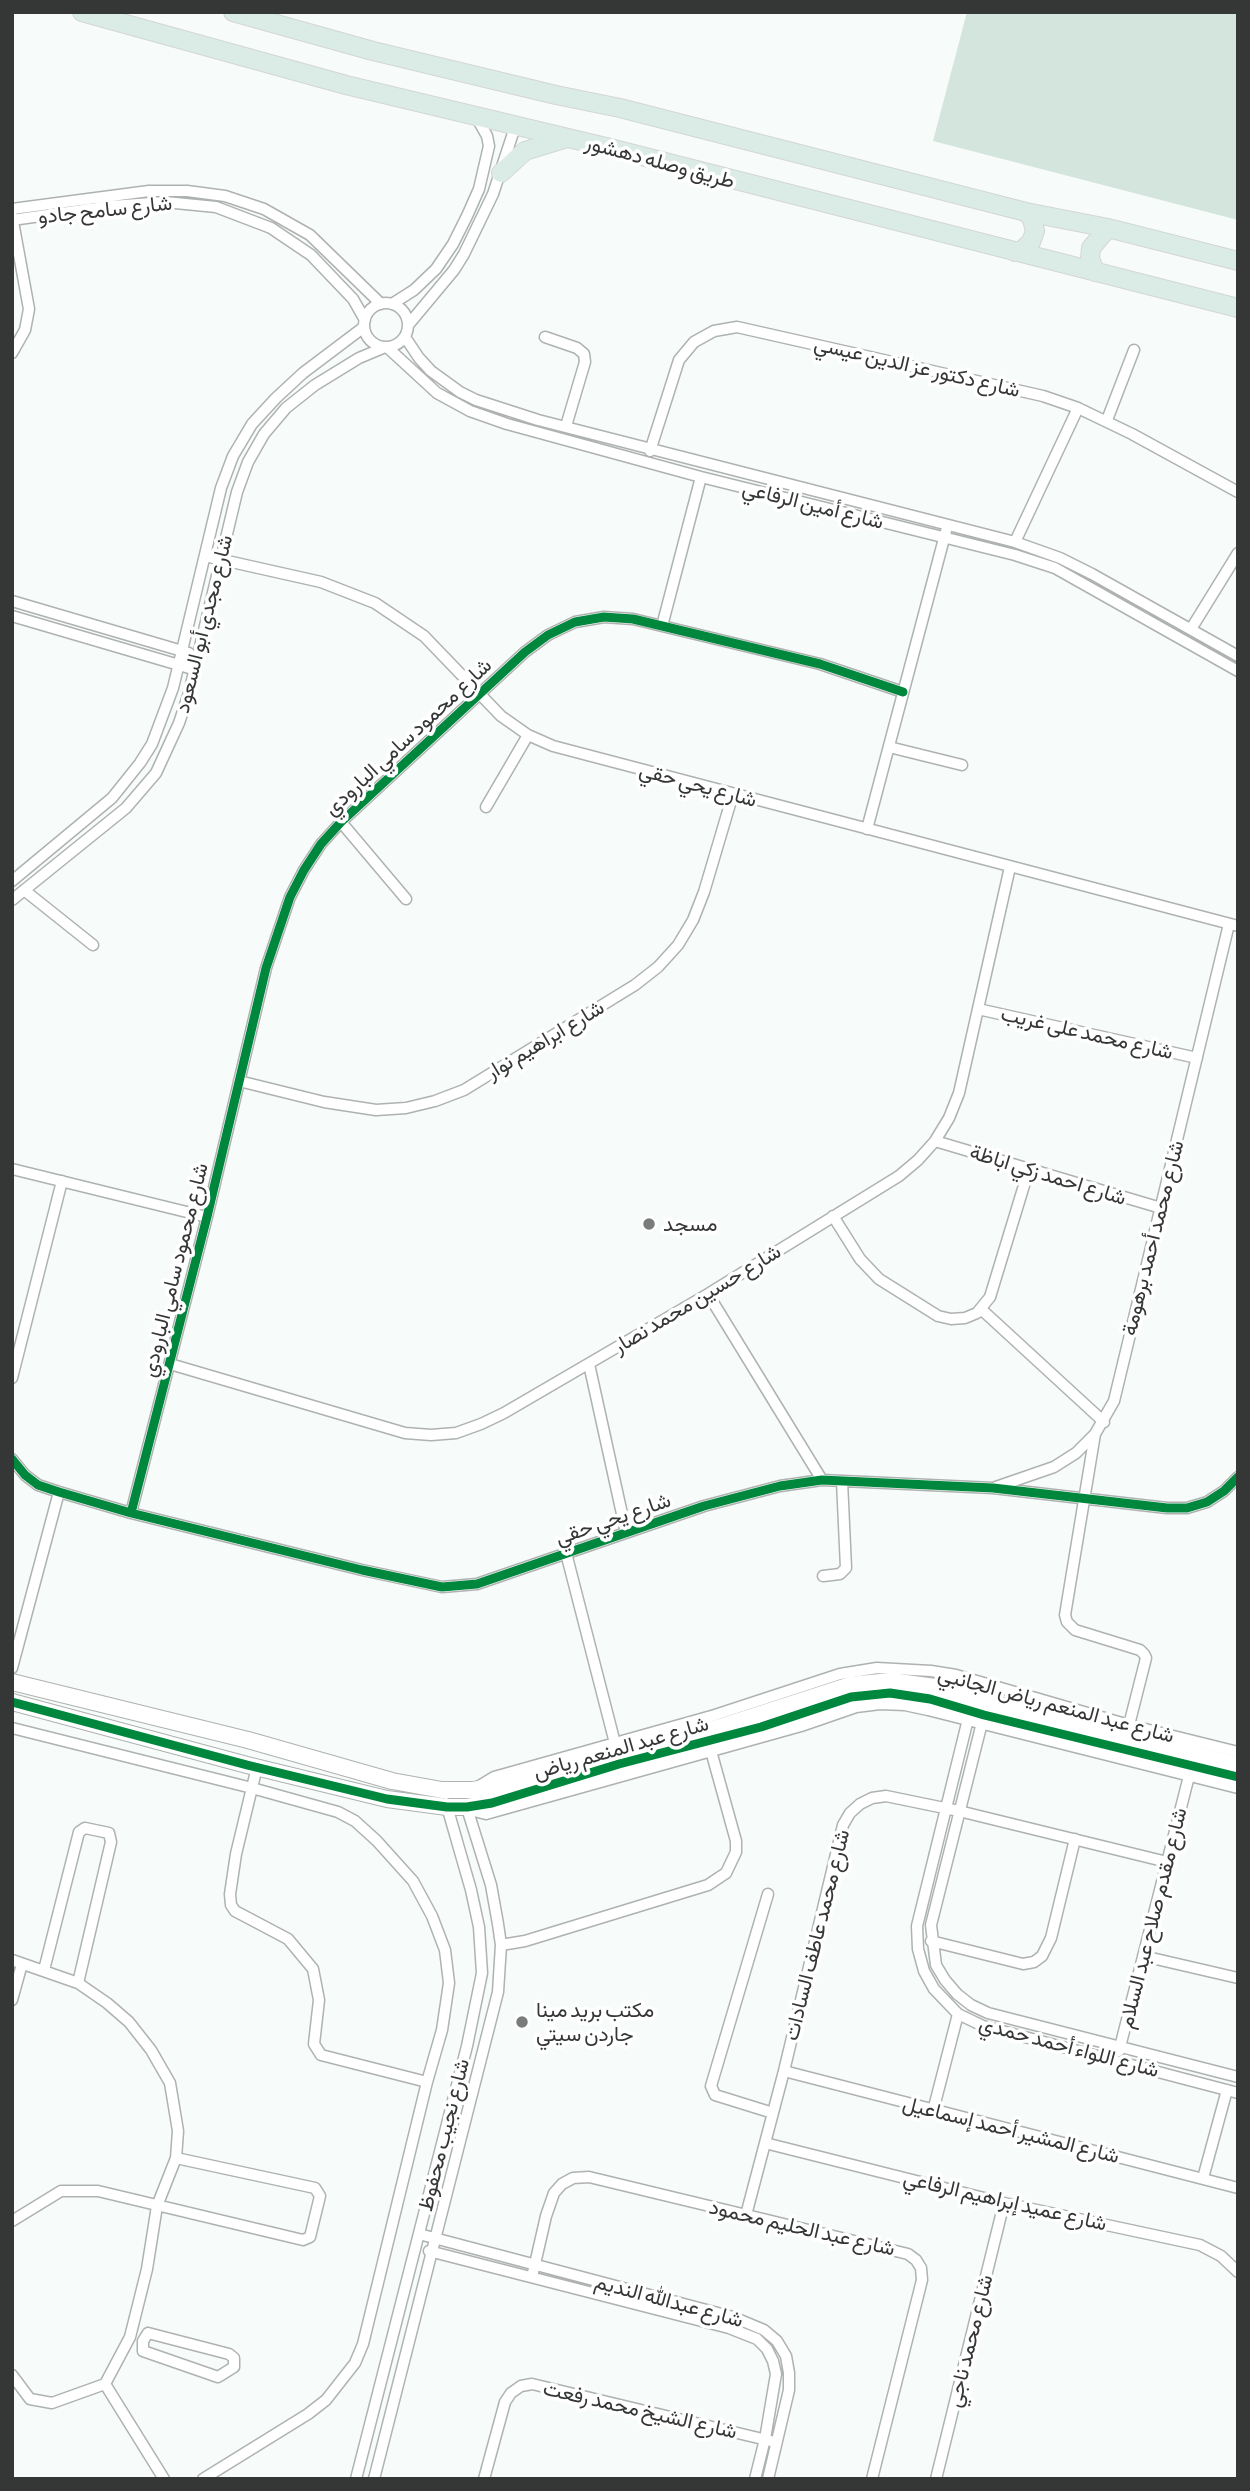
<!DOCTYPE html>
<html>
<head>
<meta charset="utf-8">
<style>
	body { margin:0 }
	#map { position:relative; width:1250px; height:2491px; overflow:hidden; background:#f7fcfa; font-family:"Asap Condensed",sans-serif }
	canvas { display:block }
	.frame { position:absolute; inset:0; border:14px solid #353736; pointer-events:none }
</style>
</head>
<body>
<div id="map">
<canvas width="1250" height="2491"></canvas>
<div class="frame"></div>
</div>
<script>
const context = document.querySelector('canvas').getContext('2d');
context.lineJoin = 'round';
function fillPath(path, color) { context.fillStyle = color; context.fill(path, 'evenodd'); }
const toPath = rows => new Path2D(rows.map(r => 'M' + r).join(''));
function stroke(path, color, width, dash) { context.strokeStyle = color; context.lineWidth = width; context.lineCap = dash ? 'butt' : 'round'; context.setLineDash(dash || []); context.stroke(path); }
function write(font, color, halo, rows, align = 'center') {
  context.font = font + ' "Asap Condensed",Vazirmatn,sans-serif'; context.lineWidth = 7; context.setLineDash([]); context.textBaseline = 'middle'; context.strokeStyle = halo; context.fillStyle = color; for (const [text, x, y, turn = 0] of rows) {
    context.save(); context.translate(x, y); context.rotate((+turn || 0) * Math.PI / 180); context.textAlign = isNaN(turn) ? turn : align; if (halo) context.strokeText(text, 0, 0); context.fillText(text, 0, 0); context.restore();
  }
}
fillPath(toPath([
	[967,12,1238,12,1238,220,933,141]
]), '#d4e5dd');
const street = toPath([
	[12,209,149,191,187,191,225,196,264,209,310,235,381,304],
	[12,216,29,309,25,330,12,353],
	[12,220,112,206,165,202,216,207,271,228,311,255,353,299,365,320],
	'364 325a22 22 0 1 1 44 0a22 22 0 1 1-44 0Z',
	[392,304,414,290,436,269,453,244,467,216,479,189,489,146,487,136,477,118],
	[409,324,454,270,464,254,493,194,515,127],
	[405,337,419,358,431,371,460,392,476,400,538,420,1015,542,1060,558,1092,574,1238,656],
	[545,337,577,348,584,354,585,362,566,426],
	[388,348,437,393,470,411,507,424,701,477,1015,555,1055,568,1238,671],
	[1107,420,1134,350],
	[650,451,679,360,694,342,714,331,737,327,1043,396,1078,408,1132,434,1238,492],
	[1015,542,1078,408],
	[205,556,321,582,375,603,424,636,501,716,528,735,553,746,1238,926],
	[12,601,189,653],
	[12,616,196,670],
	[662,626,701,477],
	[1191,629,1238,553],
	[889,747,962,765],
	[486,807,528,735],
	[341,822,406,899],
	[867,829,946,531],
	[12,881,112,798,140,763,152,744,173,688,221,488,233,456,252,424,276,398,303,373,364,327],
	[24,890,93,945],
	[12,900,126,808,156,773,179,723,189,693,237,492,248,462,264,434,286,408,315,385,359,358,383,348],
	[978,1009,1197,1058],
	[239,1081,324,1102,376,1110,406,1108,435,1101,464,1090,635,985,658,967,678,945,693,920,704,892,733,794],
	[935,1141,1161,1208],
	[12,1169,207,1217],
	[833,1216,860,1259,879,1279,938,1316,951,1319,965,1318,977,1313,990,1297,1029,1169],
	[708,1294,822,1480],
	[981,1309,1104,1422],
	[170,1364,405,1433,431,1435,456,1433,481,1424,504,1413,708,1294,899,1176,918,1160,935,1141,949,1118,959,1093,1010,867],
	[589,1364,626,1532],
	[12,1378,62,1181],
	[1095,1434,1065,1615,1067,1622,1075,1630,1140,1650,1144,1654,1146,1658,1129,1725],
	[12,1459,25,1475,38,1485,59,1492,131,1513,362,1570,442,1587,477,1584,704,1506,780,1486,822,1480,993,1488,1167,1508,1187,1508,1207,1502,1224,1491,1238,1477],
	[996,1487,1054,1467,1076,1453,1095,1434,1114,1401,1229,924],
	[131,1513,207,1217,266,968,290,897,304,870,321,844,341,822,525,652,548,635,575,622,604,617,633,619,820,664,903,692],
	[566,1553,616,1747],
	[823,1576,840,1574,846,1568,842,1481],
	[12,1668,59,1492],
	[991,1687,931,1925,936,1965,945,1980,957,1994,971,2005,988,2013,1238,2077],
	[969,1715,917,1926,918,1949,924,1971,934,1989,958,2014,983,2026,1238,2093],
	[12,1728,252,1788,338,1812,355,1821,377,1841,413,1881,432,1916,445,1950,449,1983,442,2030,427,2082,363,2344,355,2363,326,2400,308,2414,203,2479],
	[257,1767,236,1854,230,1894,231,1905,235,1911,288,1939,313,1969,319,2000,314,2044,321,2055,427,2082],
	[476,1788,494,1777,715,1715,840,1674,877,1668,931,1671,956,1675,1129,1725,1238,1752],
	[469,1807,474,1811,486,1814,801,1726,856,1707,880,1704,905,1705,928,1710,1238,1788],
	[768,1894,711,2086,715,2095,773,2113],
	[931,1941,1023,1964,1034,1962,1042,1956,1051,1938,1075,1839],
	[501,1945,525,1941,708,1885,726,1873,736,1852,736,1841,711,1751],
	[1143,1956,1238,1978],
	[12,1960,78,1983,107,2003,129,2022,151,2050,170,2083,178,2131,176,2158,157,2206,147,2269,130,2337,105,2384,52,2403,30,2399,12,2375],
	[44,1970,79,1832,85,1828,109,1833,111,1842,78,1983],
	[12,2000,22,1964],
	[1119,2051,1189,1776],
	[784,2071,1238,2188],
	[933,2111,958,2014],
	[765,2143,1004,2203,1200,2245,1221,2256,1238,2272],
	[1203,2178,1227,2090],
	[746,2215,784,2071,843,1825,850,1813,860,1804,872,1798,886,1796,959,1811,1167,1862],
	[12,2221,61,2191,98,2191,303,2240,310,2237,320,2196,315,2188,176,2158],
	[419,2234,733,2317,764,2330,777,2341,786,2356,789,2373,789,2390,768,2479],
	[429,2251,729,2328,757,2339,767,2349,773,2361,776,2374,765,2439,755,2479],
	[532,2277,546,2216,554,2193,562,2184,573,2178,589,2177,908,2254,916,2260,921,2268,922,2280,872,2479],
	[148,2333,229,2354,234,2358,234,2367,218,2377,143,2351,143,2341,148,2333],
	[105,2384,164,2479],
	[356,2479,467,2046,482,1973,479,1927,471,1890,446,1803],
	[374,2479,498,1992,501,1945,498,1924,491,1885,466,1805],
	[484,2479,505,2402,511,2393,521,2386,532,2384,771,2441],
	[936,2479,1004,2203]
]);
const secondary = toPath([
	[12,1682,248,1740,392,1781,442,1790,473,1790,507,1784,617,1752,720,1727,850,1685,891,1681,935,1687,987,1702,1238,1765],
	[12,1702,247,1765,387,1799,447,1807,467,1807,492,1803,619,1764,761,1727,851,1697,890,1693,930,1699,984,1715,1238,1777]
]);
const primary = toPath([
	[82,12,346,85,610,148,1238,308],
	[233,12,373,51,556,95,620,108,1026,212,1108,228,1238,261],
	[501,173,525,151,564,139],
	[1015,252,1022,250,1031,242,1035,231,1032,219,1026,212],
	[1095,272,1090,258,1091,248,1108,228]
]);
stroke(street, '#aeb2b0', 13);
stroke(secondary, '#aeb2b0', 18);
stroke(primary, '#d3d6d5', 20);
stroke(street, '#fefffe', 10);
stroke(secondary, '#fefffe', 16);
stroke(primary, '#dbebe6', 18);
stroke(toPath([
	[12,1459,25,1475,38,1485,59,1492,131,1513,362,1570,442,1587,477,1584,704,1506,780,1486,822,1480,993,1488,1167,1508,1187,1508,1207,1502,1224,1491,1238,1477],
	[131,1513,207,1217,266,968,290,897,304,870,321,844,341,822,525,652,548,635,575,622,604,617,633,619,820,664,903,692],
	[12,1702,247,1765,387,1799,447,1807,467,1807,492,1803,619,1764,761,1727,851,1697,890,1693,930,1699,984,1715,1238,1777]
]), '#00873e', 9);
for (const [x, y, r, color] of [
	[649,1224,7,"#797c7b"],
	[522,2022,7,"#797c7b"]
]) { const dot = new Path2D(); dot.arc(x, y, r, 0, 2 * Math.PI); context.fillStyle = color; context.fill(dot); stroke(dot, '#fff', 2.5); }
write('21px', '#353736', '#fff', [
	["طريق وصله دهشور",660,162,15],
	["شارع سامح جادو",105,210,-6],
	["شارع دكتور عز الدين عيسي",917,367,13],
	["شارع أمين الرفاعي",813,505,14],
	["شارع مجدي أبو السعود",204,624,-76],
	["شارع محمود سامي البارودي",408,737,-43],
	["شارع يحي حقي",698,785,15],
	["شارع محمد على غريب",1087,1033,13],
	["شارع ابراهيم نوار",545,1040,-31],
	["شارع احمد زكي اباظة",1048,1175,17],
	["شارع محمد أحمد برهومة",1153,1238,-76],
	["شارع محمود سامي البارودي",175,1270,-76],
	["شارع حسين محمد نصار",697,1299,-31],
	["شارع يحي حقي",613,1519,-19],
	["شارع عبد المنعم رياض الجانبي",1056,1705,15],
	["شارع عبد المنعم رياض",621,1748,-16],
	["شارع مقدم صلاح عبد السلام",1153,1918,-76],
	["شارع محمد عاطف السادات",817,1935,-76],
	["شارع اللواء أحمد حمدي",1069,2047,15],
	["شارع المشير أحمد إسماعيل",1011,2130,14],
	["شارع نجيب محفوظ",444,2135,-76],
	["شارع عميد إبراهيم الرفاعي",1005,2201,13],
	["شارع عبد الحليم محمود",802,2228,13],
	["شارع عبدالله النديم",669,2301,15],
	["شارع محمد ناجي",970,2341,-76],
	["شارع الشيخ محمد رفعت",640,2410,13]
]);
write('21px', '#353736', '#fff', [
	["مسجد",663,1224],
	["مكتب بريد مينا",536,2010],
	["جاردن سيتي",536,2034]
], 'left');
</script>
</body>
</html>
